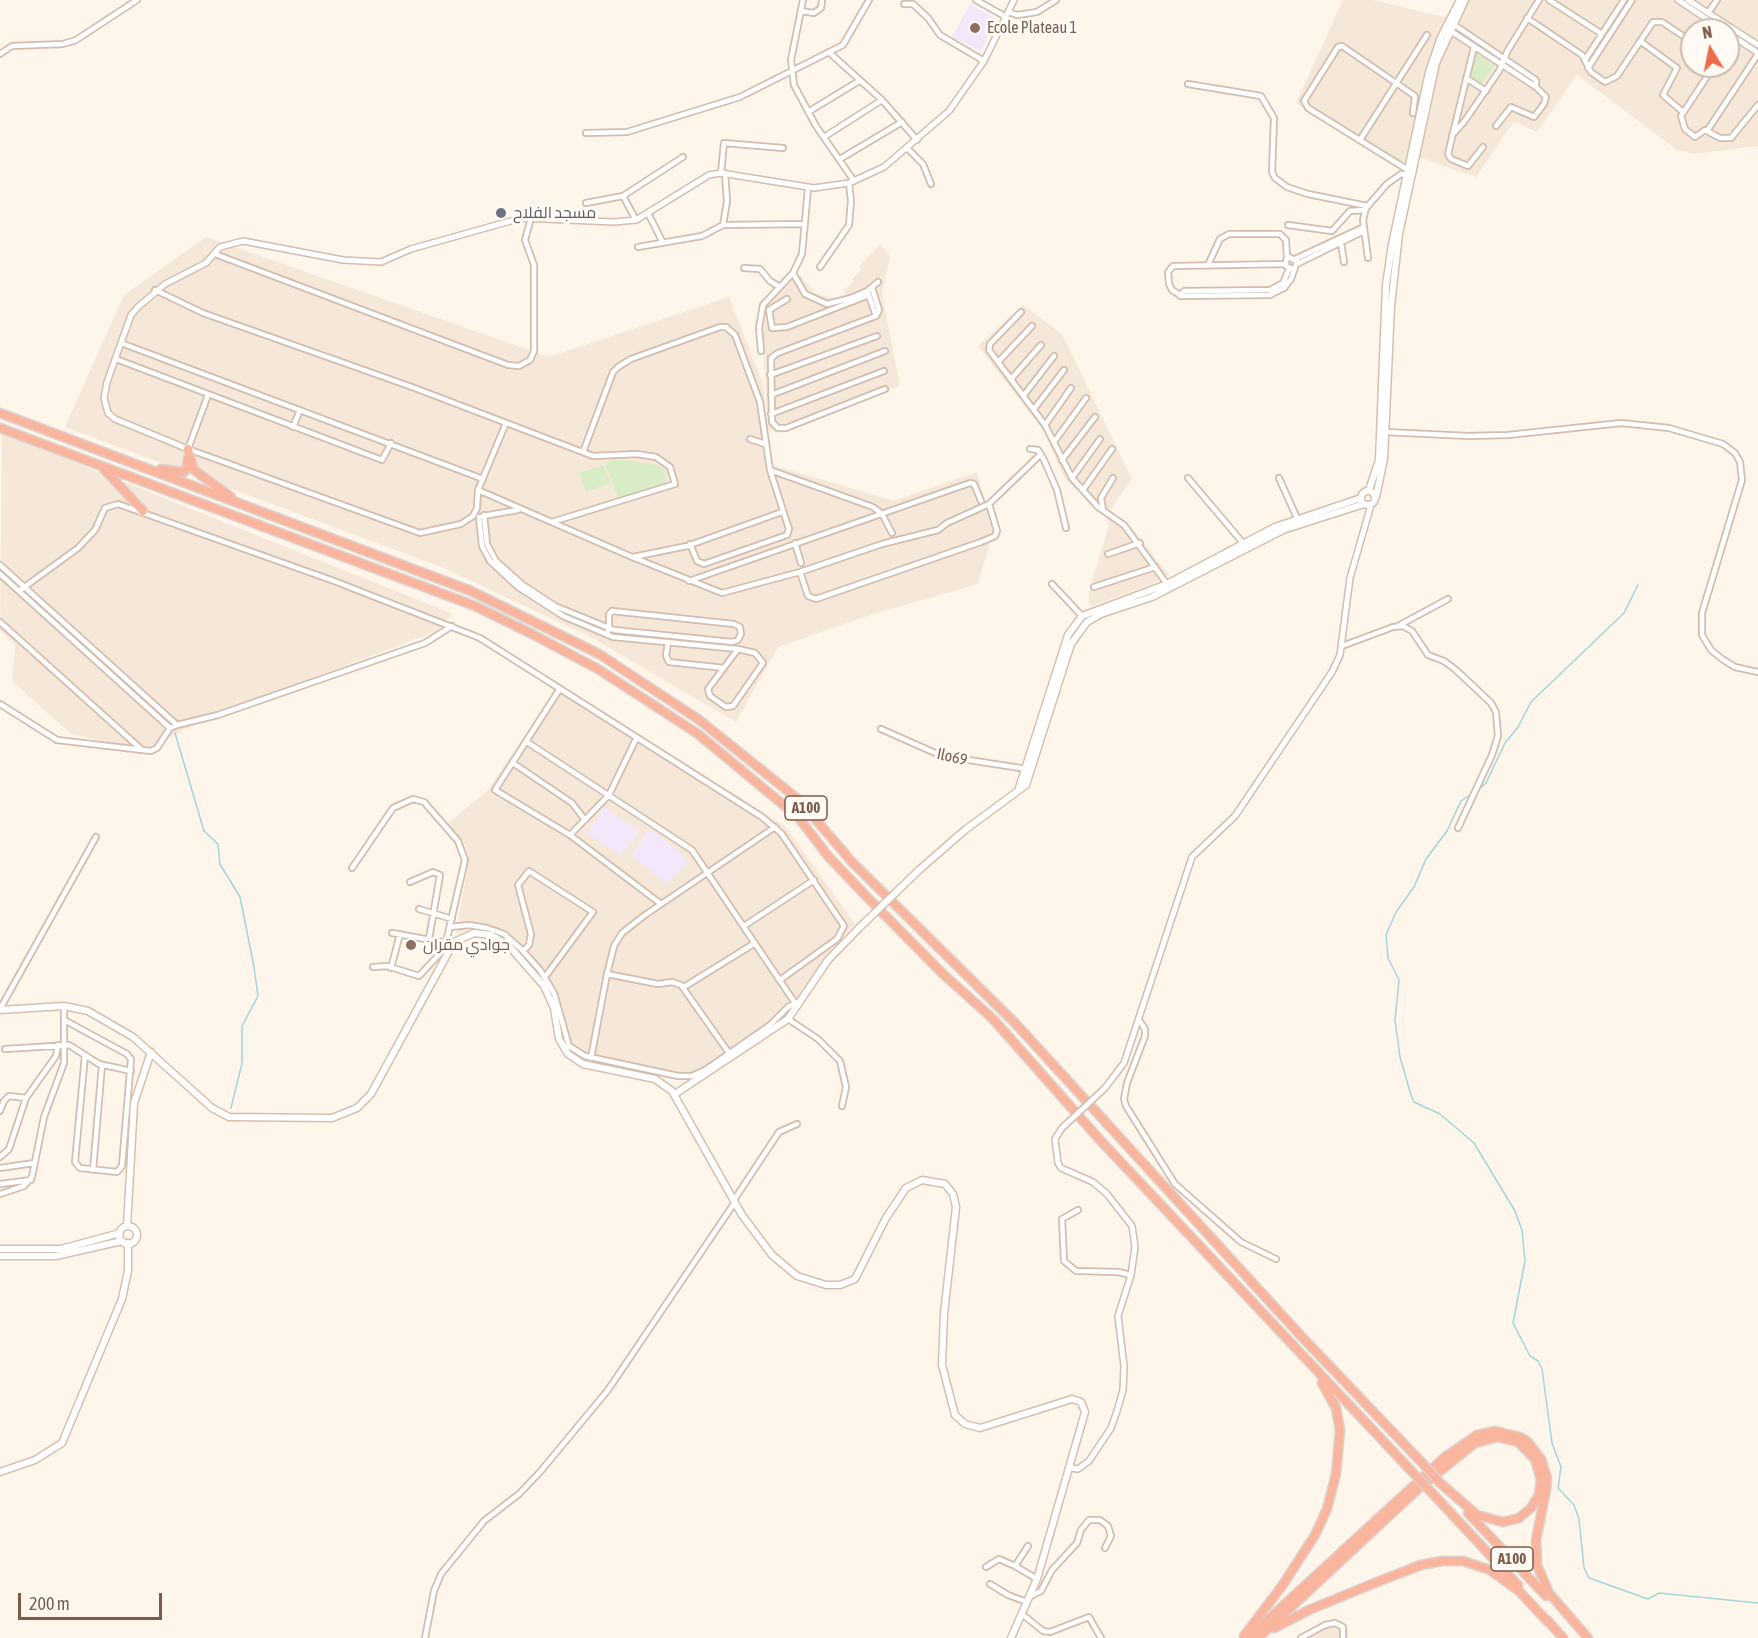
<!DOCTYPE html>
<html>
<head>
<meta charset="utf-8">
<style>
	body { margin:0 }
	#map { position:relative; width:1758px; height:1638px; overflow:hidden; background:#fef6eb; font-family:"Asap Condensed",sans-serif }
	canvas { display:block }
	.north { position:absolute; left:1680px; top:18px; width:60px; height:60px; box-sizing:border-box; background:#fffaf3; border:2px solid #cbbab0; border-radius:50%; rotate:350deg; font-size:16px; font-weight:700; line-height:24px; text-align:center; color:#7c5b4b }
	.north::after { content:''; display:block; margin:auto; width:21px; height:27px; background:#ed6a4b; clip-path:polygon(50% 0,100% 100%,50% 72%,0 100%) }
	.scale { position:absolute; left:18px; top:1593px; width:144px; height:27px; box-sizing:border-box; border:3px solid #7c5b4b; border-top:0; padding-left:8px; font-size:18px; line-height:21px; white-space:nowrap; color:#7c5b4b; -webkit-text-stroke:4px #fffaf3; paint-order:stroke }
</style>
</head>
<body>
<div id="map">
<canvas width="1758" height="1638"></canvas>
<div class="north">N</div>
<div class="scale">200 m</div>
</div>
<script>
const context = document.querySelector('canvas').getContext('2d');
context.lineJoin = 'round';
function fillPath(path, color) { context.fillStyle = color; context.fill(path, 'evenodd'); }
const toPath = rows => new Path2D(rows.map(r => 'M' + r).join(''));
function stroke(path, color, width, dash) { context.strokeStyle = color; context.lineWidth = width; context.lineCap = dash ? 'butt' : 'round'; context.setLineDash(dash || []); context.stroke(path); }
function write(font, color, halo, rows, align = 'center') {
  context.font = font + ' "Asap Condensed",Cairo,sans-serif'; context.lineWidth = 6; context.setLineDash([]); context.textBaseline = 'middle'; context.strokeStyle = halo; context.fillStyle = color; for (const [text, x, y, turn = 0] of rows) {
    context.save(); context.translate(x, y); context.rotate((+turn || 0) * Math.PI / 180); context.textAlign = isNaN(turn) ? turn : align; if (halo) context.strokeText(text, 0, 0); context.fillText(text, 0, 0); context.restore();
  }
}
fillPath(toPath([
	[1343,0,1373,0,1457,20,1467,0,1758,0,1758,146,1694,154,1677,150,1577,75,1537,132,1514,121,1476,177,1421,158,1406,173,1296,103],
	[1692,30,1728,30,1728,66,1692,66],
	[206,237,549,357,729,297,763,384,767,419,763,331,768,300,800,275,816,294,832,298,847,296,844,290,854,282,852,279,861,270,859,266,880,245,890,256,882,293,900,386,778,433,768,430,773,465,894,501,977,472,993,531,978,584,873,614,778,647,736,722,587,635,441,567,65,427,124,295],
	[1023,305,1062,334,1132,479,1110,510,1132,528,1169,575,1150,585,1090,606,1088,595,1109,525,1105,516,1065,479,1043,430,978,346],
	[2,433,453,614,437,631,209,717,144,750,71,734,12,681,15,645,0,630],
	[560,684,785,826,855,924,828,953,789,1014,700,1077,690,1081,576,1057,568,1050,557,1008,549,990,530,962,505,939,490,930,476,928,456,933,469,859,465,845,446,825,487,791],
	[1335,1619,1343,1621,1348,1629,1348,1638,1295,1638]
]), '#f6e8d9');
fillPath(toPath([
	[970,4,997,19,981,51,952,37],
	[604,807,639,831,621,855,587,834],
	[647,830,657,833,684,856,686,863,666,884,632,855]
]), '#f3e7fb');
fillPath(toPath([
	[1476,54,1495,65,1481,84,1471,76],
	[616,459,657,465,664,469,666,483,619,500,605,463],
	[603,465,611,483,586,492,579,473]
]), '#d8edc7');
stroke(toPath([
	[175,733,204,831,218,844,220,864,240,897,254,967,258,996,242,1026,242,1063,231,1108],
	[1477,791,1486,783,1505,743,1518,727,1531,702,1624,613,1638,585],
	[1473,793,1461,801,1447,831,1426,859,1414,887,1396,912,1386,935,1388,958,1399,980,1395,1020,1400,1057,1411,1095,1414,1102,1440,1114,1474,1143,1515,1211,1522,1230,1525,1261,1513,1323,1530,1356,1538,1361,1542,1369,1552,1443,1561,1467,1558,1488,1574,1505,1579,1519,1584,1568,1589,1578,1648,1599,1659,1593,1758,1603]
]), '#a3d5dc', 1.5);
const minor = toPath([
	[803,0,791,60,794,85,816,126,854,181],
	[976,0,1006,17],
	[1549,0,1602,34],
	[904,4,913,4,928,18,940,35,984,61],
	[801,11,814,13,821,8,822,0],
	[1009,12,1017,15,1037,12,1056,0],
	[1708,13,1717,0],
	[1527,18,1582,55,1591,72,1605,82,1617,76,1653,22,1662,22,1692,42],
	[1453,24,1536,80,1536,87],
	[1449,30,1536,87,1546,97,1544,104,1534,117,1511,107,1496,126],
	[1640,41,1677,68,1663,95,1683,112],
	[1474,47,1448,154,1451,159,1468,166,1483,147],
	[0,54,12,46,63,44,76,40,137,0],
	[831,54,882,100,917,140],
	[1585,60,1624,0],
	[1714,66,1681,116,1685,129,1695,137,1705,130,1720,138,1731,138,1758,105],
	[1588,68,1632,0],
	[1466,78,1486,91],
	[1188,84,1261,96,1274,118,1272,172,1275,178,1287,187,1308,194,1367,206],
	[808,112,859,81],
	[1707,131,1758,54],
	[586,133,627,132,740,97,843,45,869,0],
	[1452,135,1464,122,1499,71,1508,50,1539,0],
	[824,137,882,100],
	[1360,140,1427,35],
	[907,148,923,164,931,184],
	[840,159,902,122],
	[1408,170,1308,108,1304,101,1338,47,1342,46,1415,96,1413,113],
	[721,173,724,143,783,148],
	[623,196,636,220],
	[586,203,623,196,683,157],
	[648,213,663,243],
	[723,225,727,201,725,173],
	[1288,225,1332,231,1350,211,1365,210],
	[1341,243,1344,262],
	[638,247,702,236,723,225,805,224],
	[215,254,508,365,519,366,530,360,534,351,534,265,525,240,531,218],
	[1368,258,1363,220,1366,208,1387,184,1401,174,1407,175],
	[1295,259,1364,227],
	[1297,264,1364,231],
	[1208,265,1220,239,1229,234,1280,234,1286,240,1287,258],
	[820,267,849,225,851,201,849,183],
	[744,268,760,269,770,281,780,287],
	[1289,269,1283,283,1270,290,1184,291,1180,296,1270,295,1284,288,1291,279,1297,262,1289,257,1286,260,1286,266,1293,269],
	[793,273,805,294,827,304,851,298,867,291,878,282],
	[872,288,879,310,876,316,778,353,771,358,772,422,778,428,786,428,885,389],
	[155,290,203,313,412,387,593,456,637,454,656,457,670,467,675,484,552,522],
	[868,293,876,316],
	[1180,295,1172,290,1169,284,1168,272,1173,266,1285,264],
	[787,299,769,310,772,328,787,327,869,295],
	[1021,312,990,344,989,350,1045,425,1072,478,1098,507,1124,525,1167,584],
	[121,343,483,479],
	[761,351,759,328,763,305,793,273,802,254,808,188],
	[116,359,382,460,391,443],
	[999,361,1032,326],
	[770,375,877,336],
	[1012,378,1041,345],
	[208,395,188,449,420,533,461,524,473,516,477,508,478,490,506,423],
	[771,395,885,351],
	[1024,395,1054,356],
	[1034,409,1064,370],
	[771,414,884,371],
	[1045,425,1071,388],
	[293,427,300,410],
	[1385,432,1469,436,1508,435,1621,423,1669,428,1723,444,1735,453,1740,462,1742,480,1702,613,1702,635,1711,650,1722,659,1735,667,1758,672],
	[750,439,765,444],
	[1054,442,1086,398],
	[1030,449,1038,450,1044,460,1057,490,1066,528],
	[583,452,613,372,618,367,631,359,720,327,726,327,735,335,760,402,770,470,873,507,882,514,892,533],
	[1062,460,1095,417],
	[1072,478,1100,439],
	[1188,478,1243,543],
	[1279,478,1297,518],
	[478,490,632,557,722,593,800,572,882,544,938,530,947,523,989,504,1041,454],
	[1083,490,1112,449],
	[1103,510,1101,498,1113,478],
	[484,515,487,544,496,561,523,585,555,606,609,628,608,631],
	[483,516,518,510],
	[479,517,482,546,490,561,518,587,563,616,613,637,738,649,708,689,710,696,726,707,733,706,763,663,755,653,738,649],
	[795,543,801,563],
	[690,544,697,561,704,564,787,535,789,529,770,470],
	[1108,554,1140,543],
	[633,557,687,546,782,512],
	[0,565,177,725],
	[800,572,808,596,816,599,981,542,995,536,997,531,989,504],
	[0,574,170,728],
	[689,581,970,483,974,484,981,501],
	[1052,584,1082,616],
	[1094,587,1155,567],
	[19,591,78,548,95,530,105,508,118,504,334,581,480,638,762,817,781,833,844,926,837,939,780,980],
	[612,611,734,624,740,627,741,634,738,640,732,642,614,630,609,628,609,614,612,611],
	[0,622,141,749],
	[1398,626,1448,599],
	[668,642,666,656,669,662,724,668],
	[1342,646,1393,627,1403,626,1412,631,1428,655,1444,661,1456,670,1491,703,1496,712,1498,736,1492,755,1458,828],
	[559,690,495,790,570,835,661,904],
	[0,704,57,740,151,751,157,748,170,728,177,725,218,715,425,643,452,626],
	[881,729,942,756,1027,769],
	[527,742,692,850,795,1003],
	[513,763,572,803,585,820],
	[570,835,609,795,636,739],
	[352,868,393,808,413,799,424,802,458,841,465,860,447,938,448,950],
	[410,882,433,872,440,875,429,939],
	[419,909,452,919],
	[744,926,814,880],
	[450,927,469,925,487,928,504,934,521,949,540,970,554,993,569,1046,585,1056,678,1076,692,1076,705,1070,770,1025,788,1007,800,1001],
	[392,933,447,943],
	[523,951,529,945,531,934,518,885,529,871,593,912,545,977],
	[373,967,387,966,419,976,447,946],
	[391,968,400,934],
	[607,974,658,984,672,982,681,985,729,1053],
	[684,987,755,943],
	[0,1009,96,837],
	[788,1019,818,1039,840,1061,846,1087,842,1106],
	[1139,1020,1145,1029,1145,1036,1127,1083,1124,1099,1126,1106,1175,1184,1241,1242,1276,1259],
	[66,1021,127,1054,131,1059,122,1166,117,1172,80,1168,75,1162,85,1055],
	[5,1049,69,1045,99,1064,131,1071],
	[591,1058,607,974,614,946,622,933,645,915,775,827],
	[0,1111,4,1101,9,1096,26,1098],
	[0,1157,9,1149,26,1098,56,1056,58,1045],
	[0,1168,34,1163],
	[93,1170,102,1065],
	[0,1184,31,1180],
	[0,1194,24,1186,32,1177,44,1117,64,1063,64,1006],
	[734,1200,779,1132,797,1124],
	[1078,1210,1062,1219,1064,1261,1076,1271,1118,1272,1131,1275],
	[1028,1546,1015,1566,1037,1579],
	[986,1567,999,1559,1015,1566],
	[990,1584,1008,1595,1027,1602],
	[1029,1597,1041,1591,1052,1570,1077,1543,1081,1530,1089,1520,1100,1520,1108,1526,1111,1536,1105,1548],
	[1022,1614,1043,1631,1050,1632,1089,1617,1101,1638],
	[425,1638,434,1591,441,1574,484,1521,519,1494,540,1472,608,1390,735,1202],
	[1301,1638,1325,1625,1335,1623,1343,1627,1343,1638]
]);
const tertiary = toPath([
	[1678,0,1723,30],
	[1688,0,1758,45],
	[1728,33,1758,53],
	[188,449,115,419,108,413,104,398,107,382,131,315,138,307,165,284,206,263,220,247,243,241,343,260,381,262,411,249,521,218,614,222,636,220,709,175,721,173,814,188,849,183,884,167,949,111,984,61,1014,0],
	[1105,1088,1124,1063,1192,857,1235,816,1332,672,1340,655,1350,578,1371,505],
	[1062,1128,1055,1139,1058,1163,1061,1168,1093,1182,1107,1194,1132,1226,1135,1247,1131,1275,1118,1316,1124,1366,1123,1390,1117,1411,1111,1428,1089,1461,1078,1469,1070,1468]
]);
const secondary = toPath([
	[1369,490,1379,460,1386,285,1392,244,1429,72,1441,37,1460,0],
	'1361 498a7 7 0 1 1 14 0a7 7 0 1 1-14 0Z',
	[1376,497,1384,459,1391,306,1399,234,1436,63,1465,0],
	[1018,791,1068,635,1082,616,1167,584,1275,527,1361,498],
	[919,870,965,830,1026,785,1071,644,1087,622,1101,614,1152,597,1283,530,1364,504],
	[0,1010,64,1006,88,1011,133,1037,212,1108,229,1117,332,1118,357,1108,371,1094,454,942,474,933,491,935,509,946,544,986,554,1008,559,1039,568,1054,583,1064,655,1079,672,1091,742,1215,772,1255,797,1276,826,1285,840,1285,855,1279,886,1218,906,1188,922,1180,945,1184,953,1194,956,1207,944,1314,942,1365,955,1415,965,1424,980,1428,1072,1399,1081,1402,1085,1412,1037,1579,1011,1638],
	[675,1094,788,1019,828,960,859,928],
	[127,1226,134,1103,151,1052],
	'119 1235a9 9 0 1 1 18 0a9 9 0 1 1-18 0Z',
	[0,1249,61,1249,120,1233],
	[0,1256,56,1256,122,1241],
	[0,1472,35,1460,62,1443,122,1299,128,1271,128,1243]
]);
const motorway = toPath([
	[0,413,471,591,599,654,698,719,799,800,852,862,1015,1023,1302,1337,1426,1467],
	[0,428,475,606,532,634,598,669,698,734,798,817,828,856,865,895,942,973,993,1019,1100,1140,1417,1477],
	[188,449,194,470,231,497],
	[104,469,143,511],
	[161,469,184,472,187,467,188,458],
	[1432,1493,1518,1585],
	[1468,1513,1546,1596],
	[1547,1620,1563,1638],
	[1274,1628,1309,1610,1372,1584,1421,1565,1442,1561,1463,1561,1490,1570,1519,1591,1549,1623],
	[1244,1636,1282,1586,1315,1535,1327,1509,1336,1474,1340,1430,1336,1408,1322,1383],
	[1248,1638,1445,1457,1477,1435,1495,1431,1520,1437,1528,1442,1541,1459,1547,1478,1546,1490,1536,1540,1537,1565,1549,1593,1588,1638],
	[1258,1638,1418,1489,1475,1443,1498,1437,1518,1442,1535,1459,1541,1480,1539,1495,1531,1508,1519,1518,1503,1522,1477,1515,1439,1482]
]);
stroke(minor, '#d2bdaf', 8);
stroke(tertiary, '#d2bdaf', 8);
stroke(secondary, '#d7bfae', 9);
stroke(motorway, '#ddd4d0', 11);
stroke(minor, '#fff', 4.5);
stroke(tertiary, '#fff', 5);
stroke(secondary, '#fff', 6);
stroke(motorway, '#fab59f', 8);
const tertiaryBridge = toPath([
	[1062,1128,1105,1088]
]);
const secondaryBridge = toPath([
	[859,928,919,870]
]);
const motorwayBridge = toPath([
	[1426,1467,1439,1482],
	[1417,1477,1432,1493]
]);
stroke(tertiaryBridge, '#d2bdaf', 8, []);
stroke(secondaryBridge, '#d7bfae', 9, []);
stroke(motorwayBridge, '#ddd4d0', 11, []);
stroke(tertiaryBridge, '#fff', 5);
stroke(secondaryBridge, '#fff', 6);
stroke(motorwayBridge, '#fab59f', 8);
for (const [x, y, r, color] of [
	[975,28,6,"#8d6e63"],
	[501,213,6,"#6b7280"],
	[411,945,6,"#8d6e63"]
]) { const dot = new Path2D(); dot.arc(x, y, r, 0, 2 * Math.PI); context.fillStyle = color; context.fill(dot); stroke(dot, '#fffaf3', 2); }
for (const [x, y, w] of [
	[806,808,42],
	[1512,1559,42]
]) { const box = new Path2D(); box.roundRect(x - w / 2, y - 12, w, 24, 4.5); context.fillStyle = '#fffaf3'; context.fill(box); stroke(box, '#7c5b4b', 1.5); }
write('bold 15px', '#7c5b4b', null, [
	["A100",806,808],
	["A100",1512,1559]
]);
write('16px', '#785e54', '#fffaf3', [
	["Ecole Plateau 1",987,28],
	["جوادي مقران",423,945]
], 'left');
write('16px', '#5b616d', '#fffaf3', [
	["مسجد الفلاح",513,213]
], 'left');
write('16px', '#7c5b4b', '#fffaf3', [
	["Ilo69",952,757,13]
]);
</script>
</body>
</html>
